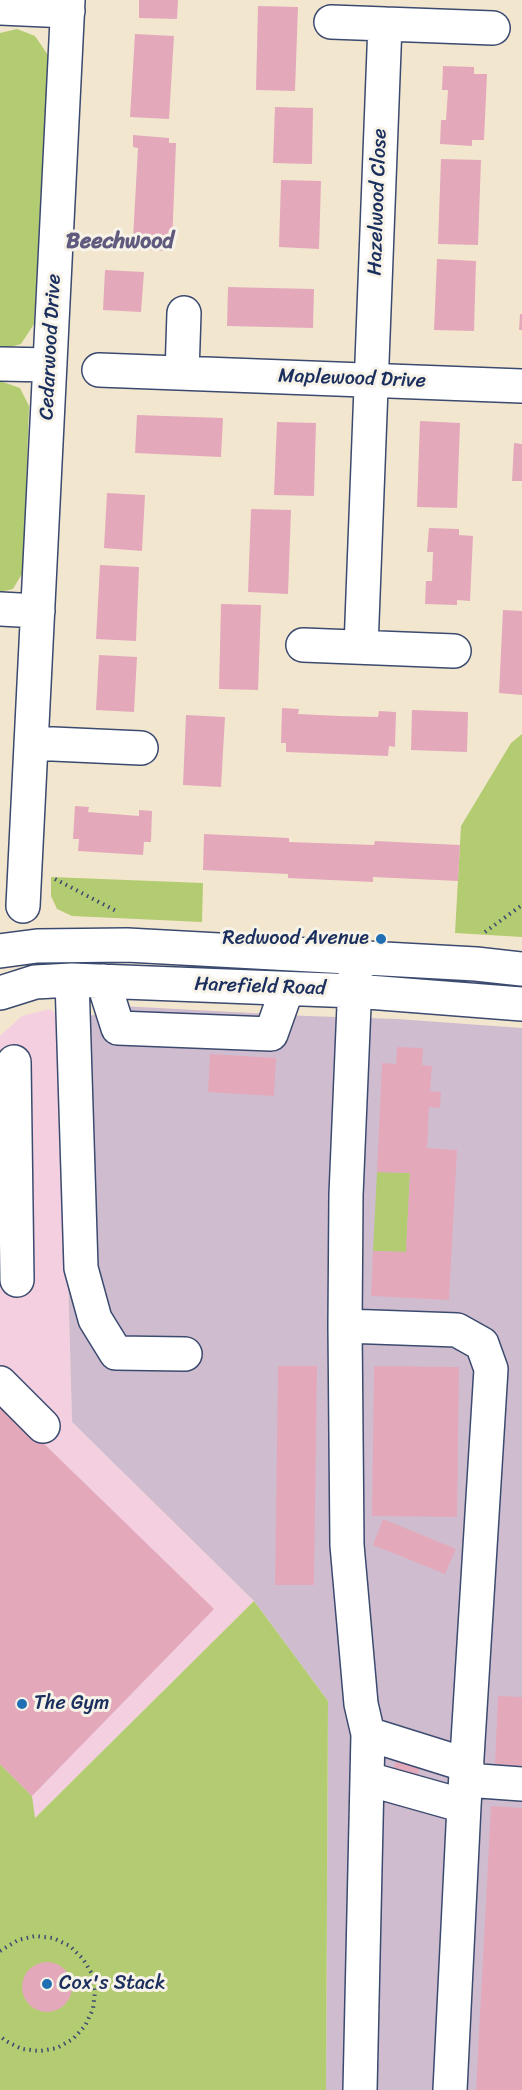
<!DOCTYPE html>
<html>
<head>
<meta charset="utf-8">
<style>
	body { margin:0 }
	canvas { display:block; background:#f3e6ce }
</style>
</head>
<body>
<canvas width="522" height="2090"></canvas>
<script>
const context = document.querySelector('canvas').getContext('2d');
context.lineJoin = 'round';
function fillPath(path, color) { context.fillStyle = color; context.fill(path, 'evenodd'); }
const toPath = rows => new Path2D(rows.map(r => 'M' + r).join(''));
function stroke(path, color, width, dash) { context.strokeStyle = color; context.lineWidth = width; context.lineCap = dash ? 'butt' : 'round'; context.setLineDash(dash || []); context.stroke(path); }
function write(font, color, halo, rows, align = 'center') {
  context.font = font + ' Sriracha,sans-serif'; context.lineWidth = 6; context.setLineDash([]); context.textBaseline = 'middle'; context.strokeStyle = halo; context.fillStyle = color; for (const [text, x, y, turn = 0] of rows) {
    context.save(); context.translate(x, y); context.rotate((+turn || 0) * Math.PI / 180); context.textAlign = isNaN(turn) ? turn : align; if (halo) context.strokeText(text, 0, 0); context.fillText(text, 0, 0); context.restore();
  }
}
fillPath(toPath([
	[50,1009,61,1018,72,1422,254,1601,34,1819,0,1810,0,1036,22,1016]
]), '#f3cfe0');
fillPath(toPath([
	[121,1006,308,1016,397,1019,522,1028,522,2090,326,2090,328,1701,254,1601,72,1422,61,1018,84,1018]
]), '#cfbdcf');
fillPath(toPath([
	[17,29,35,36,48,55,34,324,21,344,0,350,0,33],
	[0,381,20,388,29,406,23,572,13,589,0,592],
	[522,734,522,937,455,933,461,826,511,743],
	[51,877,203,883,202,922,72,916,57,909,51,896],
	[377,1172,410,1173,406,1252,373,1251],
	[254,1601,328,1701,326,2090,0,2090,0,1764,32,1796,35,1818]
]), '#b3cc72');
fillPath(toPath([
	[139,0,178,0,177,19,139,18],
	[258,6,298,7,295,91,256,90],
	[135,34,174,36,169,119,130,117],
	[443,66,474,67,474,74,487,74,484,140,472,140,472,146,440,144,441,120,446,120,448,90,442,90],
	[275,107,313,108,312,164,273,163],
	[133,135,169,138,169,143,176,143,172,245,164,244,164,251,128,249,129,238,133,238,138,148,133,147],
	[441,159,481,160,478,245,438,244],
	[281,180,321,181,319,249,279,247],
	[437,259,476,261,474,331,434,330],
	[105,270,144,272,141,312,103,310],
	[228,287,314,289,313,328,227,326],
	[520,314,522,314,522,330,519,330],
	[137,415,223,418,221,457,135,453],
	[420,421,460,423,457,508,417,507],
	[277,422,316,423,314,496,274,495],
	[514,443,522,444,522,481,512,481],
	[107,493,145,495,142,551,104,548],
	[251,509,291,510,288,594,248,592],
	[429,528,459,529,459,535,473,536,470,601,457,600,457,605,425,604,426,581,432,581,433,552,427,552],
	[100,565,139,567,136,641,96,639],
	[221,604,261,605,258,690,219,689],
	[503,610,522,611,522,695,499,693],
	[99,655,137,657,134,712,96,710],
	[282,708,299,709,298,714,339,716,378,717,379,711,396,712,395,747,389,746,388,756,286,752,286,743,281,743],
	[412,710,468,712,467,752,411,750],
	[186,715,225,717,221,787,183,785],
	[75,806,89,807,88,812,139,816,139,810,152,811,151,842,144,842,143,855,78,851,79,839,73,839],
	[204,834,289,838,289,842,374,845,375,841,460,845,458,881,373,877,373,882,288,878,288,874,203,870],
	[397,1047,423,1048,422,1065,432,1066,430,1091,441,1092,440,1108,429,1107,427,1148,457,1150,449,1300,371,1296,373,1251,406,1252,410,1173,377,1172,382,1063,396,1064],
	[210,1054,276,1058,274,1096,208,1092],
	[278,1366,317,1366,314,1585,275,1585],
	[374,1366,459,1367,457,1517,372,1516],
	[0,1401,214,1609,32,1796,0,1764],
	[383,1519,456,1549,445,1574,373,1545],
	[498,1696,522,1697,522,1766,495,1764],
	[396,1761,419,1768,417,1778,393,1771],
	[491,1806,522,1808,522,2090,476,2090],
	'22 1987a25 25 0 1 1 50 0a25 25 0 1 1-50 0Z'
]), '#e3a9bb');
const minor = toPath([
	[0,8,68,11],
	[331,22,493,28],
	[0,364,50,365],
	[99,370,522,386],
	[182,373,184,313],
	[0,609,38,611],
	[303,645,454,651],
	[361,647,385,24],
	[31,743,141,748],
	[23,906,68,0],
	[0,951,37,946,127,945,476,964,522,969],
	[356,958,346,1195,345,1326,347,1545,361,1704,368,1734,360,2090],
	[72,980,81,1268,95,1319,116,1353,185,1354],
	[103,981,118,1028,271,1034,287,989],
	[0,993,35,982,72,980,355,991,522,1004],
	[14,1062,17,1280],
	[345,1326,457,1330,482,1344,491,1369,464,1806,450,2090],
	[0,1383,43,1426],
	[368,1734,467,1765],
	[368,1779,464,1806],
	[466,1780,522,1784]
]);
stroke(minor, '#3b4a6f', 36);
stroke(toPath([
	[55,879,118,912],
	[485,932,522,905],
	[0,1951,18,1940,35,1936,53,1938,70,1946,83,1959,92,1974,95,1992,93,2009,85,2026,73,2039,57,2048,40,2051,22,2049,6,2041,0,2036]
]), '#3b4a6f', 4, [1.5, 4.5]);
stroke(minor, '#fff', 33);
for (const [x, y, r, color] of [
	[381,939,6,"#1f6fb2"],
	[22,1704,6,"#1f6fb2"],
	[47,1984,6,"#1f6fb2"]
]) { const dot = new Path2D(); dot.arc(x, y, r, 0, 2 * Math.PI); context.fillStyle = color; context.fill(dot); stroke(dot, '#f7f3e8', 2); }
write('20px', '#1b2f5e', '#f7f3e8', [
	["Hazelwood Close",378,202,-88],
	["Cedarwood Drive",51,347,-87],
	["Maplewood Drive",352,379,2],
	["Harefield Road",260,987,2]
]);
write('20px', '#1b2f5e', '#f7f3e8', [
	["Redwood Avenue",369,939,"right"],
	["The Gym",34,1704],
	["Cox's Stack",59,1984]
], 'left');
write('bold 22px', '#615a7f', '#f7f3e8', [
	["Beechwood",120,242]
]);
</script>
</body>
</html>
